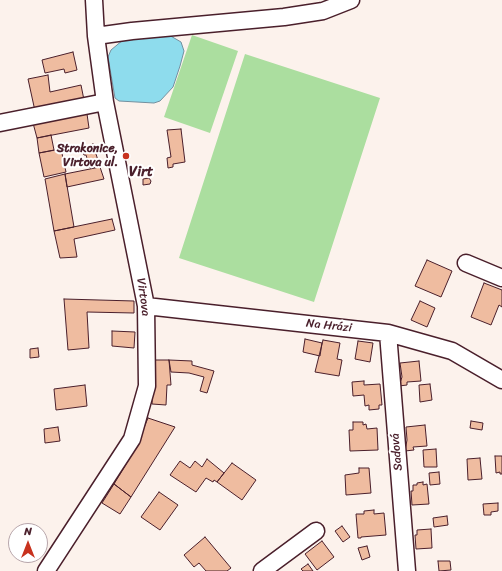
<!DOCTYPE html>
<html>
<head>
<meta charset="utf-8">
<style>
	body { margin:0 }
	#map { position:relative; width:502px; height:571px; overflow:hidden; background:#fcf2ec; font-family:Sriracha,sans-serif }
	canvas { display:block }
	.north { position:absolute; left:8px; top:523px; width:40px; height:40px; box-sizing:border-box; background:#fff; border:1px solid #b7a5aa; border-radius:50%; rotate:0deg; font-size:11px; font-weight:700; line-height:16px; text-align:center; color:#4a1f2b }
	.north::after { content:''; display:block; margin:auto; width:14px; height:18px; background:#c8321e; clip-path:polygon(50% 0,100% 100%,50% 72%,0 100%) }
</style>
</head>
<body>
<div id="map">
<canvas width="502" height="571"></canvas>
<div class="north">N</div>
</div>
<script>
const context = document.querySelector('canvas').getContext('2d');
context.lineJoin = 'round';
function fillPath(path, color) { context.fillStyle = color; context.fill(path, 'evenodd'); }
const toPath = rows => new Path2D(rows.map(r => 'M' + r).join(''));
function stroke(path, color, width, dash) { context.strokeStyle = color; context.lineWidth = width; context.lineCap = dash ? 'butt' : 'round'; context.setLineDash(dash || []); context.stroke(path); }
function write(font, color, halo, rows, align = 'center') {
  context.font = font + ' Sriracha,sans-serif'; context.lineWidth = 4; context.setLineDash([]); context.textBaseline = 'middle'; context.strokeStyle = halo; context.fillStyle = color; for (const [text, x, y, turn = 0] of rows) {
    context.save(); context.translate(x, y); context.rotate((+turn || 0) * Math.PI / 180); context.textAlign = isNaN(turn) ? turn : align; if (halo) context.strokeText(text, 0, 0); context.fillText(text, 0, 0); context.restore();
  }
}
fillPath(toPath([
	[192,35,238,51,210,133,164,117],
	[245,54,380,98,314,302,179,258]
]), '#abde9f');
const water = toPath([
	[169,35,181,42,184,51,180,66,173,87,160,101,154,103,119,101,115,98,108,57,111,50,123,40,169,35]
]);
fillPath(water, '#8edced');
stroke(water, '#73909f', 1);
const building = toPath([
	[73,52,77,70,65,73,64,69,45,73,42,60,73,52],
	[48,75,50,92,81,85,84,100,35,111,28,79,48,75],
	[87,114,89,128,37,138,33,123,87,114],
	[181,129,185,162,173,164,173,167,168,168,167,158,171,157,167,130,181,129],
	[51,135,54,150,39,153,37,138,51,135],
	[93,144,100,167,90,168,86,155,84,155,81,148,93,144],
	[61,149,66,172,44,177,39,153,61,149],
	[100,167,104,179,67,187,65,174,100,167],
	[65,174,74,227,54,231,45,179,65,174],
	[149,178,151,181,150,184,143,185,143,179,149,178],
	[112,219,115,230,74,239,77,257,60,258,54,231,112,219],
	[427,260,452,271,441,297,415,286,427,260],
	[484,283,502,290,502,307,499,305,491,325,471,317,484,283],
	[64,299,134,301,134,313,87,312,89,348,68,350,64,299],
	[420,301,435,308,427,327,411,320,420,301],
	[112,331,135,332,134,348,112,346,112,331],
	[305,339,322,343,320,356,303,352,305,339],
	[323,340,340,343,337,359,342,360,339,376,315,372,323,340],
	[358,341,373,343,370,362,355,359,358,341],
	[38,348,39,357,30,358,30,349,38,348],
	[153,360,169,360,171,385,167,385,166,405,152,404,153,360],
	[169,360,192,361,192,365,214,371,207,393,200,391,204,377,189,373,171,372,169,360],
	[419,361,421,381,407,382,407,385,399,386,402,377,400,363,419,361],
	[364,381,364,385,380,384,382,405,379,405,379,409,369,410,369,405,365,406,364,395,353,396,352,382,364,381],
	[430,384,432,400,420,402,419,385,430,384],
	[85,385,87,406,56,410,54,389,85,385],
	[148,418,175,427,131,497,114,484,134,451,148,418],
	[471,421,483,423,482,430,470,428,471,421],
	[353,422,363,422,363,425,366,424,367,429,377,428,378,450,350,451,349,430,353,430,353,422],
	[425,425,427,446,413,447,414,450,405,451,407,440,406,427,425,425],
	[58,427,60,441,45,443,44,429,58,427],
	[436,449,437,467,424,467,423,450,436,449],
	[495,456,502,456,502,474,500,474,500,472,496,473,495,456],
	[480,458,482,479,468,480,467,459,480,458],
	[207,459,224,473,217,482,214,480,213,482,206,478,196,492,170,475,180,461,190,468,195,461,202,467,207,459],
	[232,463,256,480,242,500,217,482,232,463],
	[359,468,369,468,371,493,346,495,345,475,359,473,359,468],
	[439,472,440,484,430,485,429,473,439,472],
	[423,482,423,485,427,484,429,504,412,505,411,491,413,491,413,485,417,485,417,483,423,482],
	[114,484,131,497,120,514,102,503,114,484],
	[159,492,178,505,160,530,141,517,159,492],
	[498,503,498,511,491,512,491,515,484,515,483,504,498,503],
	[374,510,374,514,384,513,386,535,361,537,361,538,358,538,356,514,364,514,364,511,374,510],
	[447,516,448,525,434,527,433,518,447,516],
	[342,526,350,537,343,542,335,531,342,526],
	[431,529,432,548,416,549,415,535,417,535,417,530,431,529],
	[205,537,231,568,227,571,206,571,199,563,194,567,184,555,205,537],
	[322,541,334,557,317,570,305,554,322,541],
	[367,546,370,557,362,560,358,548,367,546],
	[438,561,450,561,451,570,439,571,438,561],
	[308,564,313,571,303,571,301,569,308,564]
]);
fillPath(building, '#efbca0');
stroke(building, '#4a1f2b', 1);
const minor = toPath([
	[96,36,132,31,284,17,323,11,351,0],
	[0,123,105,102],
	[466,263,502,278],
	[146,306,388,333,452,351,502,380],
	[388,333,407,571],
	[46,571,132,439,147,386,146,306,105,102,96,36,94,0],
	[262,571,316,531]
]);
stroke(minor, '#4a1f2b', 19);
stroke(minor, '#fff', 16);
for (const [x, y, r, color] of [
	[126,156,4,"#c8321e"]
]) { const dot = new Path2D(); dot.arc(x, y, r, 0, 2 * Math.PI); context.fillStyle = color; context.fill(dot); stroke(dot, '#fff', 1.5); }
write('bold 12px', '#4a1f2b', '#fff', [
	["Strakonice,",118,149],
	["Virtova ul.",118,163]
], 'right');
write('12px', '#4a1f2b', '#fff', [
	["Virtova",143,297,82],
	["Na Hrázi",329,326,6],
	["Sadová",397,452,-95]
]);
write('bold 14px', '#4a1f2b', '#fff', [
	["Virt",141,172]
]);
</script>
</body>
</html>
